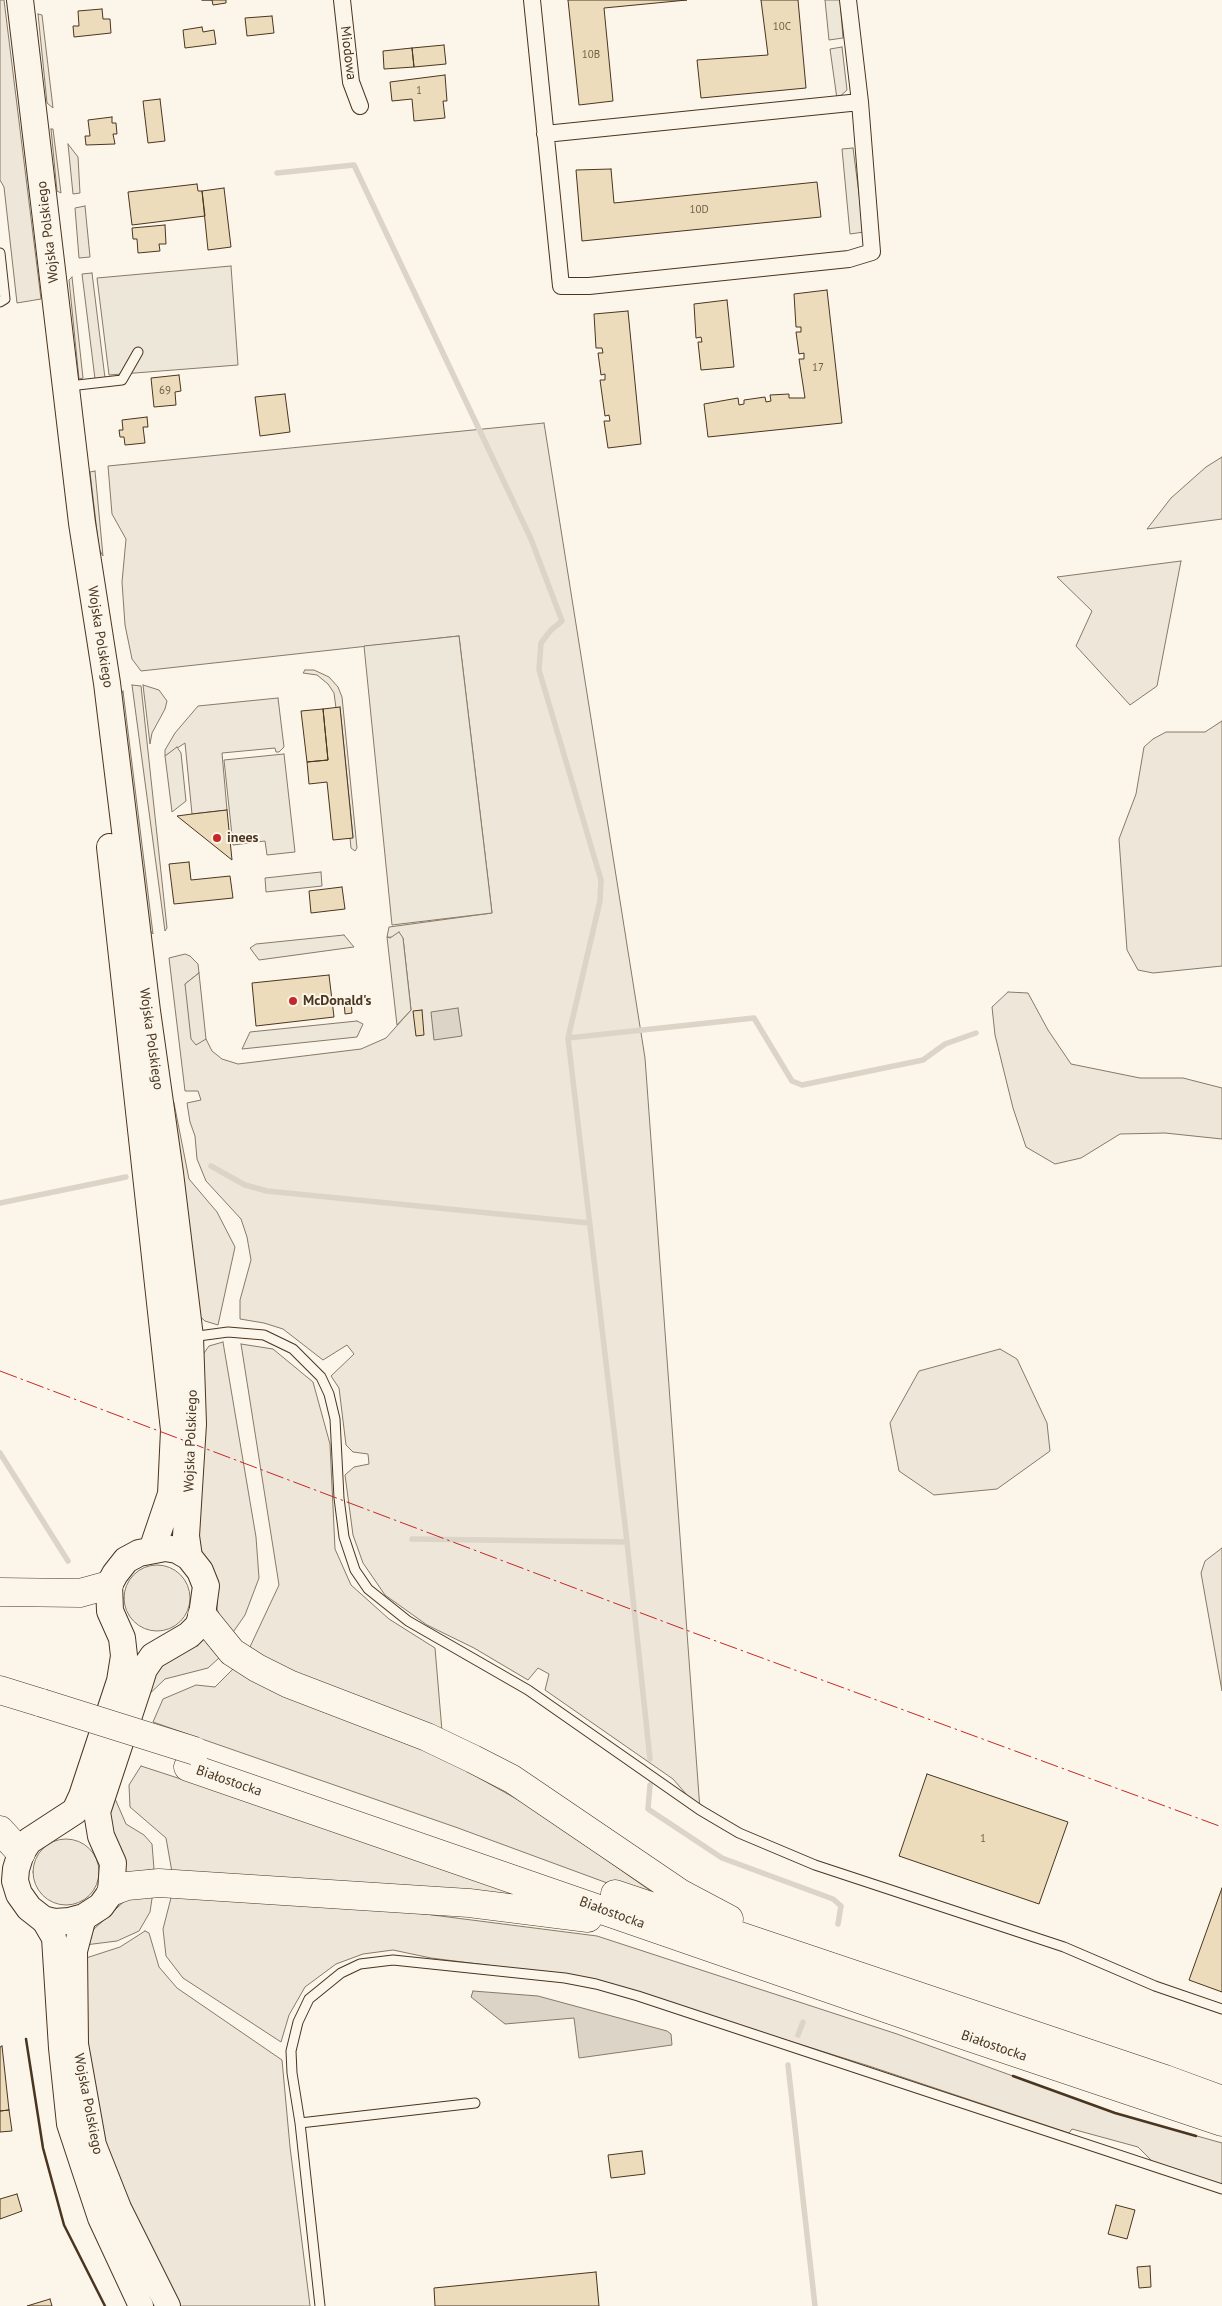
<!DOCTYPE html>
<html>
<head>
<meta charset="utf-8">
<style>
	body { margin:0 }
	canvas { display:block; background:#fbf6e9 }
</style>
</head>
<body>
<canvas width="1222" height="2306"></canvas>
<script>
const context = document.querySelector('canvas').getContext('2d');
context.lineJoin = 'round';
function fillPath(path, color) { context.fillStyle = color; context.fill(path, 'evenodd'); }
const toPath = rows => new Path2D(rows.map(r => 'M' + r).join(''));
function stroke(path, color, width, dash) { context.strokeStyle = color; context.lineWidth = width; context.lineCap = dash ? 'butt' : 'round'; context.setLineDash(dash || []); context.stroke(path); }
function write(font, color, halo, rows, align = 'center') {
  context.font = font + ' "PT Sans",sans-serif'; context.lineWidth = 4; context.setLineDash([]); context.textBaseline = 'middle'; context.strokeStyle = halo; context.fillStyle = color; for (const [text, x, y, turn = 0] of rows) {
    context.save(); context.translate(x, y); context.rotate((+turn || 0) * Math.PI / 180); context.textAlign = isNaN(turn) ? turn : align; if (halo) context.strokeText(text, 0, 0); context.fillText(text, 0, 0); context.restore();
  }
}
const green = toPath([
	[0,0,4,0,41,299,17,303,4,187,0,180,0,0],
	[38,14,42,15,53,108,47,103,38,14],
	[842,47,847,90,837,99,830,49,842,47],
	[51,129,53,129,61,193,57,191,51,129],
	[68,144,78,157,80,193,73,194,68,144],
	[85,206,90,257,79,258,75,208,85,206],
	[92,273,105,378,95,379,82,274,92,273],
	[72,277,83,378,79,379,69,280,72,277],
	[544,423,645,1058,700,1810,673,1779,545,1690,549,1674,538,1668,528,1680,474,1648,427,1625,385,1595,363,1563,353,1535,345,1475,354,1467,369,1464,368,1454,353,1452,346,1445,339,1388,331,1376,354,1354,347,1345,323,1360,283,1329,264,1323,240,1319,240,1300,251,1260,247,1237,241,1219,206,1181,197,1159,195,1136,190,1122,187,1103,201,1100,198,1091,185,1091,169,958,185,954,190,956,198,964,199,973,185,984,204,1038,206,1039,212,1051,222,1059,238,1064,361,1049,386,1038,411,1010,403,938,387,937,389,927,492,913,459,636,141,671,132,659,125,625,122,582,126,539,112,514,108,466,544,423],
	[1222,457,1222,519,1147,529,1171,498,1206,467,1222,457],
	[95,471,103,556,99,549,90,472,95,471],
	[1181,561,1157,686,1130,705,1076,646,1092,611,1057,577,1181,561],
	[305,670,314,670,329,677,338,687,342,697,357,848,355,851,351,848,350,838,353,837,340,708,336,708,334,693,328,684,317,675,303,673,305,670],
	[132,685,141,686,167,928,165,931,132,685],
	[143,685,159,690,167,701,165,709,152,733,150,744,143,685],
	[123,691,153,934,147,927,119,700,123,691],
	[278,698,284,747,279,752,276,752,275,748,222,753,227,810,192,814,185,743,165,756,165,750,175,733,198,706,278,698],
	[1222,721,1222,966,1153,973,1138,970,1127,950,1119,839,1136,794,1144,747,1153,739,1166,732,1205,732,1222,721],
	[1008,992,1028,993,1048,1030,1071,1064,1140,1078,1183,1078,1222,1088,1222,1139,1165,1133,1120,1134,1081,1158,1055,1164,1026,1147,1013,1108,995,1035,992,1007,1008,992],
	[174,1103,189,1179,217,1212,235,1247,218,1325,205,1321,196,1313,167,1107,174,1103],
	[223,1342,256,1537,259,1578,245,1615,229,1638,217,1609,218,1581,195,1539,199,1360,209,1346,223,1342],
	[241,1344,273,1349,313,1382,330,1444,335,1549,351,1585,389,1619,435,1648,442,1731,284,1668,249,1649,279,1585,241,1344],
	[1000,1349,1017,1359,1047,1423,1050,1451,997,1489,934,1495,899,1471,890,1423,919,1371,1000,1349],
	[1222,1548,1222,1691,1201,1573,1205,1561,1222,1548],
	'124 1598a33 33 0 1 1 66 0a33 33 0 1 1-66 0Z',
	[202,1637,219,1658,208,1668,165,1679,140,1703,154,1670,202,1637],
	[234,1668,447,1760,531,1807,675,1908,458,1828,153,1722,163,1699,196,1685,215,1687,234,1668],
	[141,1766,472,1874,546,1902,172,1872,166,1838,130,1807,129,1785,141,1766],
	[113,1794,126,1824,144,1835,152,1844,154,1869,125,1875,107,1813,113,1794],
	'33 1872a33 33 0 1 1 66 0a33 33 0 1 1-66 0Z',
	[153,1892,150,1912,139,1931,117,1941,85,1945,94,1929,129,1897,153,1892],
	[172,1894,409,1912,597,1936,897,2034,1115,2113,1222,2143,1222,2185,1152,2161,1138,2147,1072,2129,1069,2133,869,2066,588,1978,431,1958,393,1950,363,1954,336,1964,305,1987,289,2015,281,2042,183,1978,166,1956,163,1929,172,1894],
	[145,1931,149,1933,159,1967,177,1988,282,2060,290,2147,310,2306,176,2306,104,2156,83,2041,83,1959,120,1947,145,1931]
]);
fillPath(green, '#ede6d9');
stroke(green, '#887966', 1);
const parking = toPath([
	[825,0,840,0,843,38,829,40,825,0],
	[853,148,864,232,850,234,842,149,853,148],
	[231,266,238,365,109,375,97,278,231,266],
	[459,636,492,913,392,925,364,646,459,636],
	[177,747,181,753,186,801,172,812,165,756,177,747],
	[284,754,295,852,267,855,265,841,233,845,224,760,284,754],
	[321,872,322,886,266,892,265,878,321,872],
	[399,932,403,938,411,1010,397,1025,387,937,390,938,399,932],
	[344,935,354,947,259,960,250,948,256,944,344,935],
	[199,973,206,1039,196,1045,191,1039,185,984,199,973],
	[357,1021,363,1024,357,1037,242,1049,250,1032,357,1021]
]);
fillPath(parking, '#ede7d9');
stroke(parking, '#887966', 1);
const water = toPath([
	[458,1008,462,1036,434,1040,431,1012,458,1008],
	[473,1991,538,1996,667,2031,671,2034,672,2045,579,2058,574,2018,505,2024,471,1997,473,1991]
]);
fillPath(water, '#dcd4c6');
stroke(water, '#887966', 1);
stroke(toPath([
	[277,173,354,165,531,539,562,621,551,630,541,643,539,670,601,880,600,901,568,1038,627,1542,650,1759],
	[568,1038,754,1018,792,1081,802,1085,923,1060,945,1044,976,1033],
	[211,1166,245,1185,267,1191,589,1223],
	[0,1203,126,1177],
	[0,1453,68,1561],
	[412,1539,627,1542],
	[650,1785,648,1809,722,1858,833,1899,841,1906,838,1924],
	[798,2035,803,2022],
	[788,2065,815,2306]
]), '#dcd4c6', 5.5);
const building = toPath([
	[202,0,226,0,226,3,213,5,212,0,202,0],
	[568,0,687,0,604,8,613,101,579,105,568,0],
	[761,0,798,0,806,88,701,98,697,60,768,55,761,0],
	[102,9,103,19,110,19,111,33,74,37,73,26,79,26,78,11,102,9],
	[272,16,274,33,247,36,245,18,272,16],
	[202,27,203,32,214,30,216,44,185,48,183,30,202,27],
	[444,45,446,64,414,67,412,48,444,45],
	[412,48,414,67,384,69,383,51,412,48],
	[445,75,447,101,443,101,445,118,414,121,412,99,392,101,390,82,445,75],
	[160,99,165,141,148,143,143,101,160,99],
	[112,117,112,123,116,123,117,134,113,134,115,144,86,145,85,136,90,136,88,120,112,117],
	[611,169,614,203,817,182,821,217,582,241,576,170,611,169],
	[197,184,198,191,202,191,205,216,132,225,128,192,197,184],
	[224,188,231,247,208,250,202,191,224,188],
	[165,225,166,244,159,244,160,251,138,253,137,239,133,239,132,228,165,225],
	[827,290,842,423,708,437,704,404,738,398,739,405,744,404,744,400,765,397,766,402,771,401,770,395,789,394,789,398,805,398,799,359,804,359,804,353,799,354,796,332,801,332,801,327,796,327,794,294,827,290],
	[727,300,734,367,701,370,698,342,702,342,701,337,696,338,694,304,727,300],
	[628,311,641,444,608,448,604,421,610,421,609,415,605,416,600,380,605,380,605,374,601,375,598,353,603,353,602,348,596,348,594,314,628,311],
	[179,375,181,391,175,392,176,405,154,407,151,378,179,375],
	[285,394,290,432,260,436,255,397,285,394],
	[147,417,148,427,143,427,145,443,125,445,124,437,120,437,119,430,123,430,122,420,147,417],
	[340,707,353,838,333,840,327,782,309,784,307,762,328,760,323,709,340,707],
	[323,709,328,760,307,762,301,711,323,709],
	[227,810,232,860,177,816,192,814,227,810],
	[189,862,191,880,230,876,233,898,174,904,169,864,189,862],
	[342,887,345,909,311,913,309,891,342,887],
	[329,975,334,1017,256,1026,252,983,329,975],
	[351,1001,352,1013,345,1014,344,1002,351,1001],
	[422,1010,424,1035,416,1036,413,1011,422,1010],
	[927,1774,1068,1822,1039,1904,899,1856,927,1774],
	[1222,1888,1222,1992,1189,1980,1222,1888],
	[2,2046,9,2110,0,2111,0,2047,2,2046],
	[9,2110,12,2131,0,2132,0,2111,9,2110],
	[642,2151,645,2174,611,2178,608,2155,642,2151],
	[17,2194,22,2211,0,2219,0,2199,17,2194],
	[1116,2205,1135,2210,1127,2239,1108,2234,1116,2205],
	[1150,2266,1151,2287,1139,2288,1137,2267,1150,2266],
	[596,2272,599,2306,435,2306,434,2288,596,2272],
	[50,2299,52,2306,27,2306,50,2299]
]);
fillPath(building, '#ecdcbc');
stroke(building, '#4a3520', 1);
const lane = toPath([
	[0,253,5,299,0,302],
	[69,386,122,380,138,352],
	[191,1337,228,1332,264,1335,293,1349,321,1377,329,1394,335,1419,339,1498,344,1537,355,1570,368,1589,408,1621,528,1690,700,1810,739,1833,815,1865,1064,1947,1155,1986,1222,2009],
	[300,2123,475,2103],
	[320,2306,300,2123,292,2073,291,2051,298,2022,309,1999,341,1973,360,1964,393,1960,565,1978,596,1984,638,1996,1222,2189]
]);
const street = toPath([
	[342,0,351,82,360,106],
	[532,0,561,286,589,286,849,259,872,252,860,102,848,0],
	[545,134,860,102]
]);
const secondary = toPath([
	[84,1917,75,1951,76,2044,94,2145,119,2208,168,2306],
	[43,1919,54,1938,61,2048,69,2124,100,2218,141,2306]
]);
const primary = toPath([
	[20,0,82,523,107,683,147,1011,170,1173,190,1337,193,1424,186,1536,189,1557],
	[110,847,174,1430,171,1494,152,1550],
	[165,1548,177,1550,189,1557,200,1571,206,1586,202,1615,198,1626,189,1635,153,1656,144,1669,139,1685,97,1812,101,1836,113,1863,111,1892,101,1906,84,1917,69,1921,55,1922,43,1919,29,1908,19,1894,15,1881,16,1869,21,1853,29,1841,75,1811,82,1796,120,1681,124,1656,122,1638,110,1611,109,1585,115,1574,126,1560,139,1553,165,1548]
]);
const highway = toPath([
	[0,1592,80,1593,109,1585],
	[202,1615,232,1652,257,1668,289,1684,427,1737,473,1759,512,1779,680,1893,729,1919],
	[0,1690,42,1703],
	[188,1767,969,2037,1222,2122],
	[0,1830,21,1853],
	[111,1892,127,1886,159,1883,469,1903,588,1918],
	[615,1894,1165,2079,1222,2100]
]);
stroke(lane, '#4a3520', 11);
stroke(street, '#4a3520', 18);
stroke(secondary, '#4a3520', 26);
stroke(primary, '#4a3520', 28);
stroke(highway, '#4a3520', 29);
stroke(lane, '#fbf6e9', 9);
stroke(street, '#fbf6e9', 16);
stroke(secondary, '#fbf6e9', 24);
stroke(primary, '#fbf6e9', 26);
stroke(highway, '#fbf6e9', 28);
const highwayBridge = toPath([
	[42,1703,195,1751]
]);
stroke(highwayBridge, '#4a3520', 29, []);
stroke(highwayBridge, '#fbf6e9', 28);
stroke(toPath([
	[26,2039,43,2148,64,2225,105,2306],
	[1013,2076,1115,2113,1196,2136]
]), '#4a3520', 2.5);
stroke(toPath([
	[0,1371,686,1630,1222,1827]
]), '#c62828', 1, [18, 4, 2.5, 4]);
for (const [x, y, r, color] of [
	[217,838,5,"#c62828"],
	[293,1001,5,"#c62828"]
]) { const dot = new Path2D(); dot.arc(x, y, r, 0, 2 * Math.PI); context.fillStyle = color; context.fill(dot); stroke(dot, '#fbf6e9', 2); }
write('11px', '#725f47', null, [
	["10C",782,27],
	["10B",591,55],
	["1",419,91],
	["10D",699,210],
	["17",818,368],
	["69",165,391],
	["1",983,1839]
]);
write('14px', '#4a3520', '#fbf6e9', [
	["Miodowa",348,53,83],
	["Wojska Polskiego",48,232,-97],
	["Wojska Polskiego",100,637,81],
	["Wojska Polskiego",151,1039,82],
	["Wojska Polskiego",191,1441,-88],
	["Białostocka",229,1781,19],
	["Białostocka",612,1913,20],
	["Białostocka",994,2046,19],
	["Wojska Polskiego",88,2104,79]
]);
write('bold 14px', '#4a3520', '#fbf6e9', [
	["inees",227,838],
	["McDonald's",303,1001]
], 'left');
</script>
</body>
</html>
